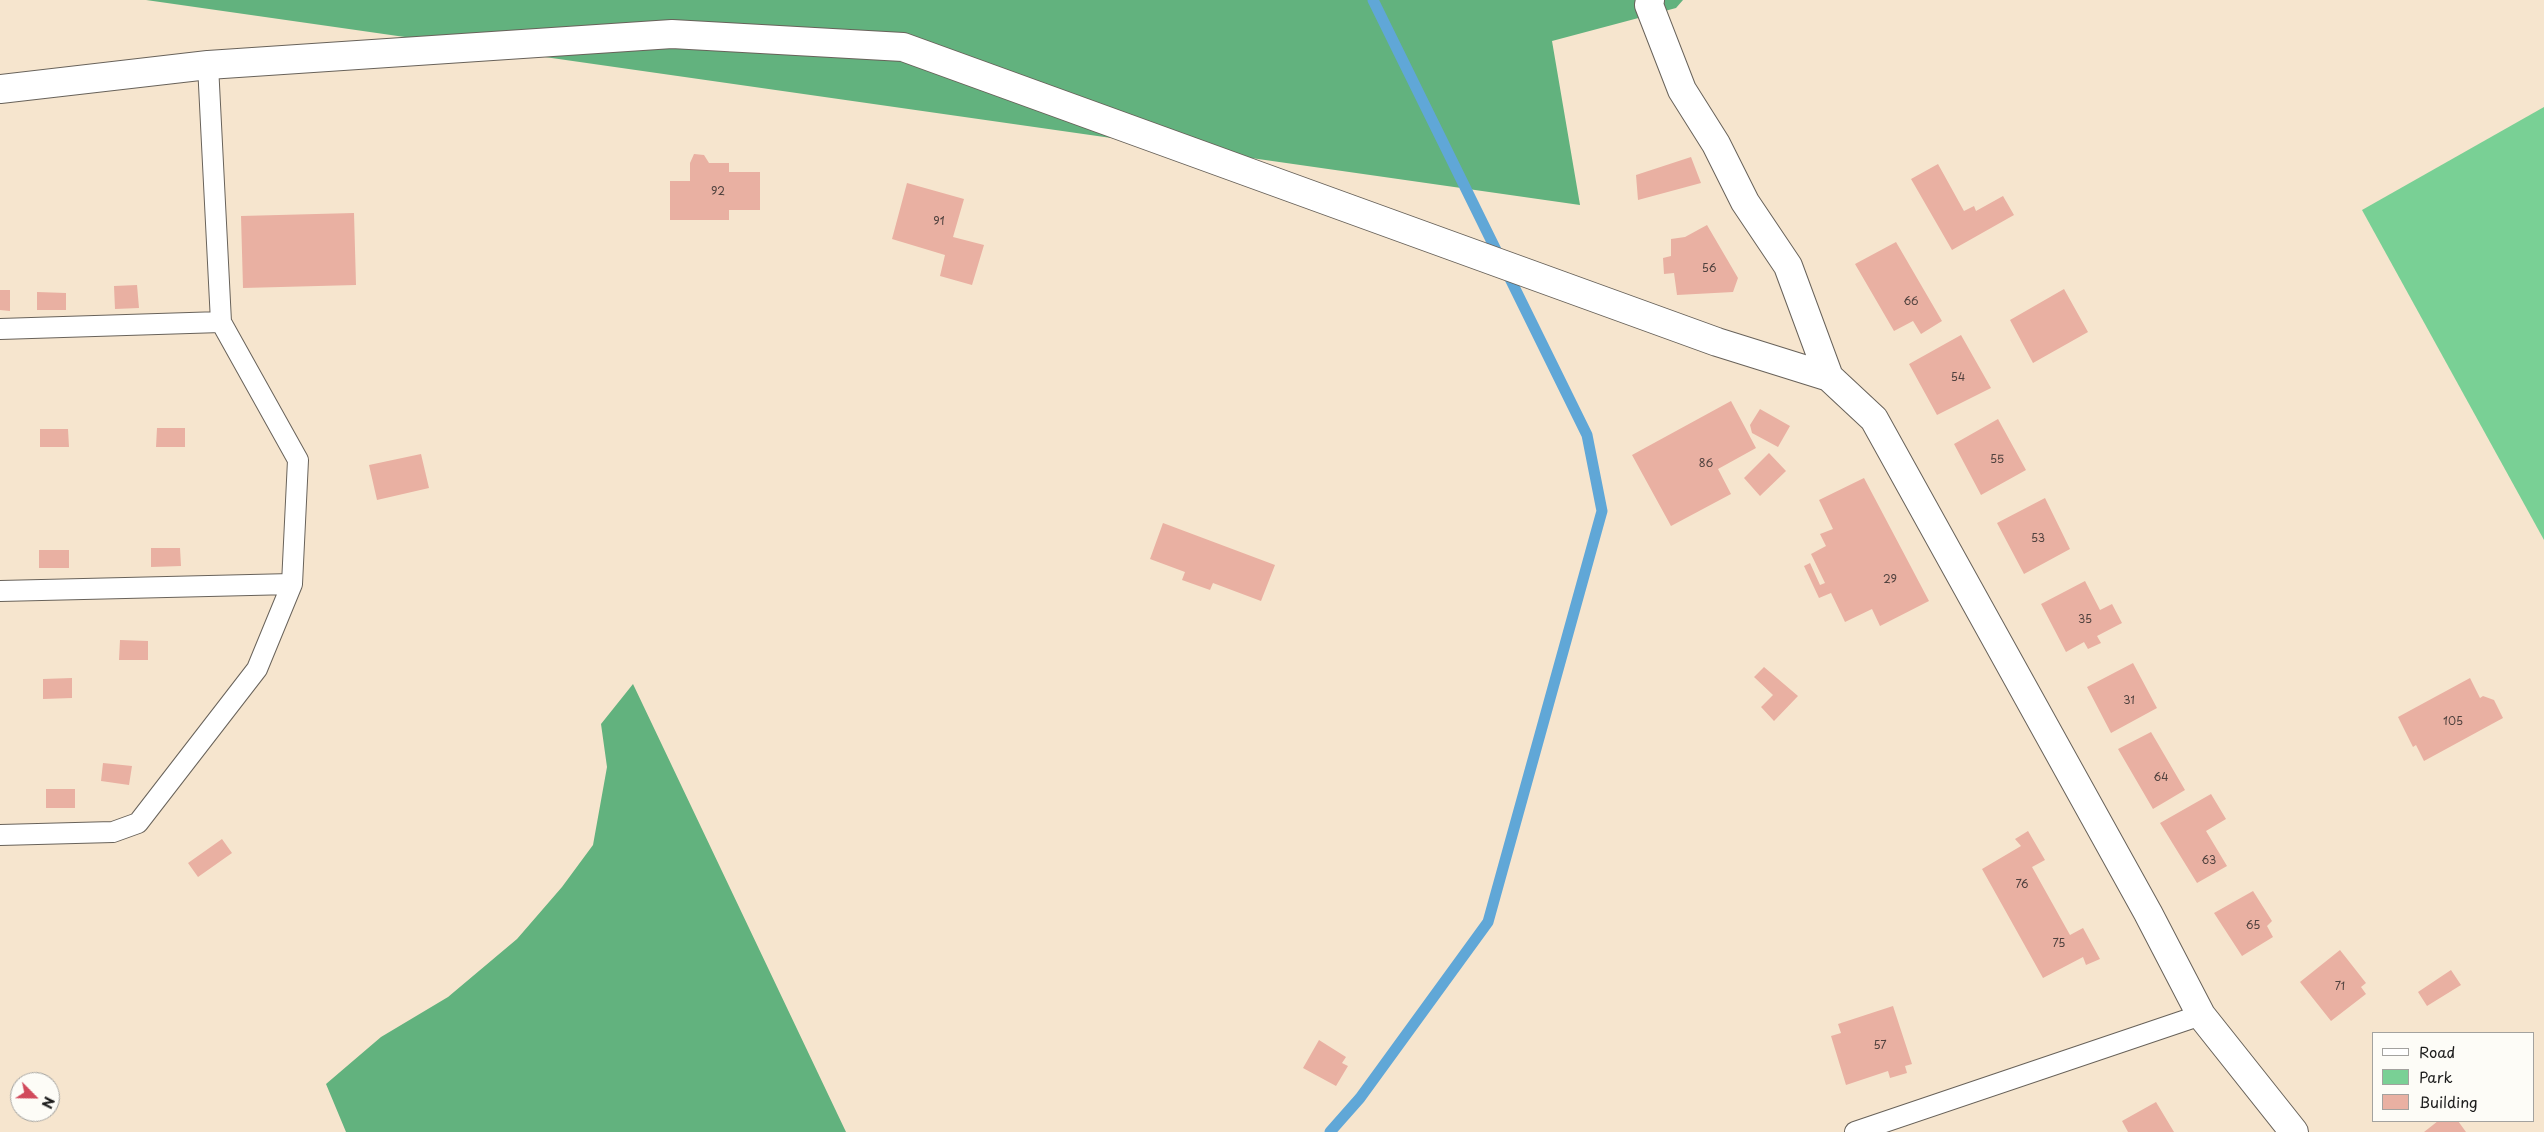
<!DOCTYPE html>
<html>
<head>
<meta charset="utf-8">
<style>
	body { margin:0 }
	#map { position:relative; width:2544px; height:1132px; overflow:hidden; background:#f6e5ce; font-family:"Playpen Sans",sans-serif }
	canvas { display:block }
	.legend { position:absolute; left:2372px; top:1032px; width:162px; height:90px; box-sizing:border-box; background:#fdfcf7; border:1px solid #a3a29f; margin:0; padding:6px 9px; list-style:none; font-size:15px; color:#1c1c1c }
	.legend li { display:flex; align-items:center; gap:10px; height:25px }
	.legend b { width:25px; border:1px solid #a3a29f }
	.north { position:absolute; left:10px; top:1072px; width:50px; height:50px; box-sizing:border-box; background:#fdfcf7; border:1px solid #a3a29f; border-radius:50%; rotate:113deg; font-size:14px; font-weight:700; line-height:20px; text-align:center; color:#1c1c1c }
	.north::after { content:''; display:block; margin:auto; width:18px; height:22px; background:#d1495b; clip-path:polygon(50% 0,100% 100%,50% 72%,0 100%) }
</style>
</head>
<body>
<div id="map">
<canvas width="2544" height="1132"></canvas>
<ul class="legend">
<li><b style="height:6px;background:#fff"></b>Road</li>
<li><b style="height:14px;background:#79d095"></b>Park</li>
<li><b style="height:14px;background:#e9b0a2"></b>Building</li>
</ul>
<div class="north">N</div>
</div>
<script>
const context = document.querySelector('canvas').getContext('2d');
context.lineJoin = 'round';
function fillPath(path, color) { context.fillStyle = color; context.fill(path, 'evenodd'); }
const toPath = rows => new Path2D(rows.map(r => 'M' + r).join(''));
function stroke(path, color, width, dash) { context.strokeStyle = color; context.lineWidth = width; context.lineCap = dash ? 'butt' : 'round'; context.setLineDash(dash || []); context.stroke(path); }
function write(font, color, halo, rows, align = 'center') {
  context.font = font + ' "Playpen Sans",sans-serif'; context.lineWidth = 4; context.setLineDash([]); context.textBaseline = 'middle'; context.strokeStyle = halo; context.fillStyle = color; for (const [text, x, y, turn = 0] of rows) {
    context.save(); context.translate(x, y); context.rotate((+turn || 0) * Math.PI / 180); context.textAlign = isNaN(turn) ? turn : align; if (halo) context.strokeText(text, 0, 0); context.fillText(text, 0, 0); context.restore();
  }
}
fillPath(toPath([
	[2544,107,2544,540,2362,210]
]), '#79d095');
fillPath(toPath([
	[146,0,1683,0,1676,8,1552,41,1580,205],
	[633,684,846,1132,346,1132,326,1084,381,1037,448,997,517,939,562,887,593,845,607,767,601,724]
]), '#62b27e');
stroke(toPath([
	[1330,1132,1360,1098,1488,922,1602,511,1587,435,1373,0]
]), '#60a7d7', 11);
fillPath(toPath([
	[694,154,704,155,709,163,729,163,729,172,760,172,760,210,729,210,729,220,670,220,670,181,690,181,690,163],
	[1691,157,1701,183,1638,200,1636,175],
	[1938,164,1964,211,1974,206,1976,211,2003,196,2014,215,1952,250,1911,179],
	[907,183,964,199,953,237,984,245,972,285,940,276,945,255,892,239],
	[354,213,356,285,243,288,241,216],
	[1707,225,1738,278,1733,292,1677,295,1674,273,1664,274,1663,258,1671,256,1671,239,1685,237],
	[1896,242,1942,321,1921,334,1913,321,1894,331,1855,264],
	[137,285,139,308,115,309,114,286],
	[2064,289,2088,332,2033,363,2010,320],
	[0,290,10,290,10,311,0,310],
	[37,292,66,293,66,310,37,310],
	[1961,335,1991,388,1937,415,1909,364],
	[1731,401,1756,448,1718,469,1731,494,1671,526,1632,455],
	[1760,409,1790,426,1778,447,1752,433,1750,425],
	[1998,419,2026,470,1981,495,1954,444],
	[157,428,185,428,185,447,156,447],
	[40,429,68,429,69,447,40,447],
	[1769,453,1786,471,1760,496,1744,478],
	[421,454,429,488,377,500,369,465],
	[1864,478,1929,601,1880,626,1872,609,1845,622,1831,593,1819,598,1804,566,1810,563,1820,585,1825,583,1811,554,1826,546,1820,534,1833,529,1819,500],
	[2045,498,2070,549,2024,574,1997,523],
	[1163,523,1275,565,1261,601,1213,583,1210,590,1182,580,1185,572,1150,559],
	[151,548,180,548,181,566,151,567],
	[39,550,69,550,69,568,39,568],
	[2085,581,2100,610,2112,604,2122,623,2097,636,2101,643,2088,649,2084,642,2066,652,2041,604],
	[120,640,148,641,148,660,119,660],
	[2133,663,2157,708,2111,733,2087,687],
	[1764,667,1798,696,1774,721,1761,707,1773,695,1754,677],
	[72,678,72,698,43,699,43,679],
	[2470,678,2480,698,2483,696,2494,700,2503,718,2424,761,2416,745,2413,747,2398,717],
	[2151,732,2185,790,2153,809,2118,749],
	[103,763,132,766,129,785,101,781],
	[46,789,75,789,75,808,46,808],
	[2211,794,2226,819,2206,831,2227,866,2197,883,2160,823],
	[2028,831,2045,860,2032,867,2070,935,2083,928,2100,959,2086,965,2083,957,2043,978,1982,869,2021,846,2015,839],
	[222,839,232,853,198,877,188,863],
	[2253,891,2272,921,2267,926,2273,937,2242,956,2214,913],
	[2340,950,2366,983,2361,987,2366,994,2331,1021,2300,982],
	[2451,970,2461,985,2427,1006,2418,992],
	[1893,1006,1912,1064,1905,1066,1907,1073,1890,1078,1888,1071,1846,1085,1831,1036,1841,1033,1838,1024],
	[1319,1040,1346,1057,1342,1063,1348,1066,1336,1086,1303,1068],
	[2156,1102,2174,1132,2128,1132,2122,1121],
	[2438,1121,2458,1121,2466,1132,2424,1132]
]), '#e9b0a2');
const service = toPath([
	[0,329,221,322],
	[0,591,292,584],
	[0,835,113,832,138,823,257,669,292,584,298,460,221,322,208,65],
	[1855,1132,2201,1015]
]);
const minor = toPath([
	[1650,0,1649,5,1682,90,1716,144,1745,202,1788,266,1829,377],
	[0,89,208,65,672,34,903,47,1717,342,1829,377,1874,419,2148,913,2201,1015,2294,1132]
]);
stroke(service, '#68625a', 22);
stroke(minor, '#68625a', 30);
stroke(service, '#fff', 20);
stroke(minor, '#fff', 28);
write('11px', '#4f413e', null, [
	["92",718,192],
	["91",939,222],
	["56",1709,269],
	["66",1911,302],
	["54",1958,378],
	["55",1997,460],
	["86",1706,464],
	["53",2038,539],
	["29",1890,580],
	["35",2085,620],
	["31",2129,701],
	["105",2453,722],
	["64",2161,778],
	["63",2209,861],
	["76",2022,885],
	["65",2253,926],
	["75",2059,944],
	["71",2340,987],
	["57",1880,1046]
]);
</script>
</body>
</html>
